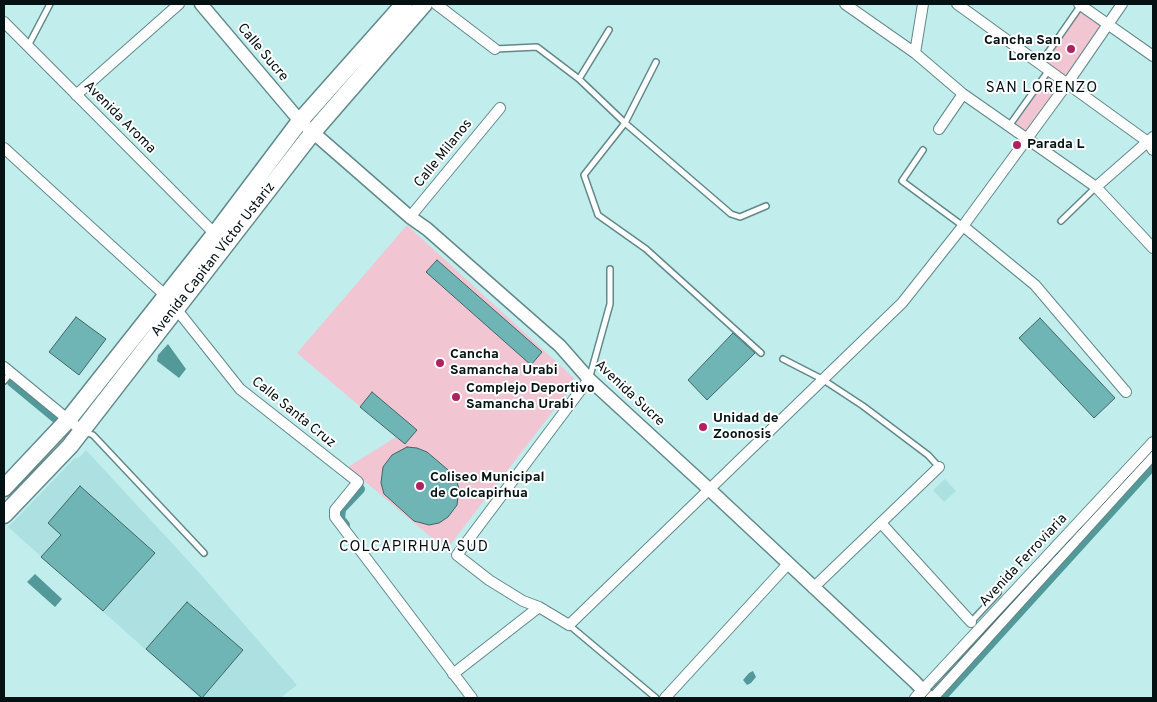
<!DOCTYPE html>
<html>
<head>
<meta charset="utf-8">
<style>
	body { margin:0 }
	#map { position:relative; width:1157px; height:702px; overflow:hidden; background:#c2eded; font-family:Overpass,sans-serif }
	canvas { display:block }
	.frame { position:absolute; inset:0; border:5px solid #041213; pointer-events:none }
</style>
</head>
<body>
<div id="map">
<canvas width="1157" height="702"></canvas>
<div class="frame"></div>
</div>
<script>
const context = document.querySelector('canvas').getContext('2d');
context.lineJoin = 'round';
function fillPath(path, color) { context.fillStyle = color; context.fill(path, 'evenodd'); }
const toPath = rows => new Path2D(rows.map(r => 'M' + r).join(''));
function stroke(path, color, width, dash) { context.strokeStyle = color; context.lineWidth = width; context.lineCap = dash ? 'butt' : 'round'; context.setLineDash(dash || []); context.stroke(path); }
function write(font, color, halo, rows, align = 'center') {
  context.font = font + ' Overpass,sans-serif'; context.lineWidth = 4; context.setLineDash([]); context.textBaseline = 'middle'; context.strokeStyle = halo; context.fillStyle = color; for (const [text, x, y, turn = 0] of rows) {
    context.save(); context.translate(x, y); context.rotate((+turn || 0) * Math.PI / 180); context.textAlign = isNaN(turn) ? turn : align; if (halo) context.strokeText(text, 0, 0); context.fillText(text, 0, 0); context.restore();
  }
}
fillPath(toPath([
	[86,450,195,568,297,685,280,698,200,698,8,527,74,459,80,457],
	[945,479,956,491,944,502,933,490]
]), '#ade1e1');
fillPath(toPath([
	[1080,9,1104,26,1067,78,1043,61],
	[1048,74,1061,84,1025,135,1011,125],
	[407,225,574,378,571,388,446,550,348,467,396,437,297,353]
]), '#f2c5d2');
fillPath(toPath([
	[168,344,186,369,179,378,157,361,158,355],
	[35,574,62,599,55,607,27,582],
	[753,671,756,677,751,683,747,685,743,680,749,673]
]), '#53999a');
stroke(toPath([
	[12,382,58,420],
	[345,525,340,519,341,509,360,489],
	[941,698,1153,465]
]), '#53999a', 10);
const building = toPath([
	[437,260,542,352,531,365,426,272,437,260],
	[76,317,106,339,79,375,49,352,76,317],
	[1040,318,1115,398,1094,418,1019,338,1040,318],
	[733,333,755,353,707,400,688,380,733,333],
	[372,392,417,430,405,444,360,407,372,392],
	[407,447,417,448,427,452,454,475,456,479,459,489,457,505,448,517,439,523,429,525,414,521,384,494,381,483,383,467,392,455,407,447],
	[80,486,155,553,103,611,41,557,61,535,48,523,80,486],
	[187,602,243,650,202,698,146,649,187,602]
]);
fillPath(building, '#6fb5b6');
stroke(building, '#3f6667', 1);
const service = toPath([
	[28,46,50,4],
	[495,49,537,47,579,79,625,123,731,214,740,217,766,206],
	[656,62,625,123,584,175,598,215,646,249,761,353],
	[1040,64,1081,5],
	[579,79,609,30],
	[1009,126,1049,70],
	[923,150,902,181,963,226],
	[1061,221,1096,187],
	[783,359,822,379,863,406,928,455,939,467],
	[590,376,610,304,610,269],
	[4,381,11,373],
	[85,432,93,435,204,553],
	[971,622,998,593],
	[569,625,656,698]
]);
const minor = toPath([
	[436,4,495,49],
	[845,4,915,53,963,94,1096,187,1153,248],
	[957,4,1148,142,1153,150],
	[1079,4,1153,56],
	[4,22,215,234],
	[915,53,923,4],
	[76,95,179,4],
	[939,129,963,94],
	[4,148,166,296,240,389,358,482,335,510,335,517,472,698],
	[1096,187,1153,137],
	[410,217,500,108],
	[963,226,1035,285,1126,392],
	[4,367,82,431],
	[589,379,457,555,489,580,523,601,539,607,569,625,902,303,963,226,1067,84,1122,4],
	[881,523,971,622],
	[813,588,939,467],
	[453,674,539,607],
	[665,698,788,564],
	[915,698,1153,442],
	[933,698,1153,455]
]);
const tertiary = toPath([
	[201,4,300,121,410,217,427,229,560,346,589,379,710,490,915,682,930,698]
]);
const primary = toPath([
	[4,488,68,420,215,234,300,121,404,4],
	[4,515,70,446,313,132,424,4]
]);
stroke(service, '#618989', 8);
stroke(minor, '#618989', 12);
stroke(tertiary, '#618989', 15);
stroke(primary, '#618989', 19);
stroke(service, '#fff', 5);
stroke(minor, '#fff', 10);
stroke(tertiary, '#fff', 12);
stroke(primary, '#fff', 16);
stroke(toPath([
	[924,698,1153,450]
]), '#4f6869', 1);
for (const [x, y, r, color] of [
	[1071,49,5,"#ad2261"],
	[1017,145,5,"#ad2261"],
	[440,363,5,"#ad2261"],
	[456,397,5,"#ad2261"],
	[703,427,5,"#ad2261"],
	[420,486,5,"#ad2261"]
]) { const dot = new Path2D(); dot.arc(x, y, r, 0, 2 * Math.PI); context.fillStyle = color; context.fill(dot); stroke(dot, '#fff', 2); }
write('bold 14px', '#041213', '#fff', [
	["Cancha San",1061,41,"right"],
	["Lorenzo",1061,57,"right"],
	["Parada L",1027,145],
	["Cancha",450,355],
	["Samancha Urabi",450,371],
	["Complejo Deportivo",466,389],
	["Samancha Urabi",466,405],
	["Unidad de",713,419],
	["Zoonosis",713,435],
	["Coliseo Municipal",430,478],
	["de Colcapirhua",430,494]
], 'left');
write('14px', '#041213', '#fff', [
	["Calle Sucre",262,53,50],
	["Avenida Aroma",119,118,45],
	["Calle Milanos",444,154,-51],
	["Avenida Capitan Víctor Ustariz",214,260,-52],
	["Avenida Sucre",629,394,43],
	["Calle Santa Cruz",293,413,39],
	["Avenida Ferroviaria",1024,561,-47]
]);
context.letterSpacing = '1px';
write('15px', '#041213', '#fff', [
	["SAN LORENZO",1042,89],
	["COLCAPIRHUA SUD",414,548]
]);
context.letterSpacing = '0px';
</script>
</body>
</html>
